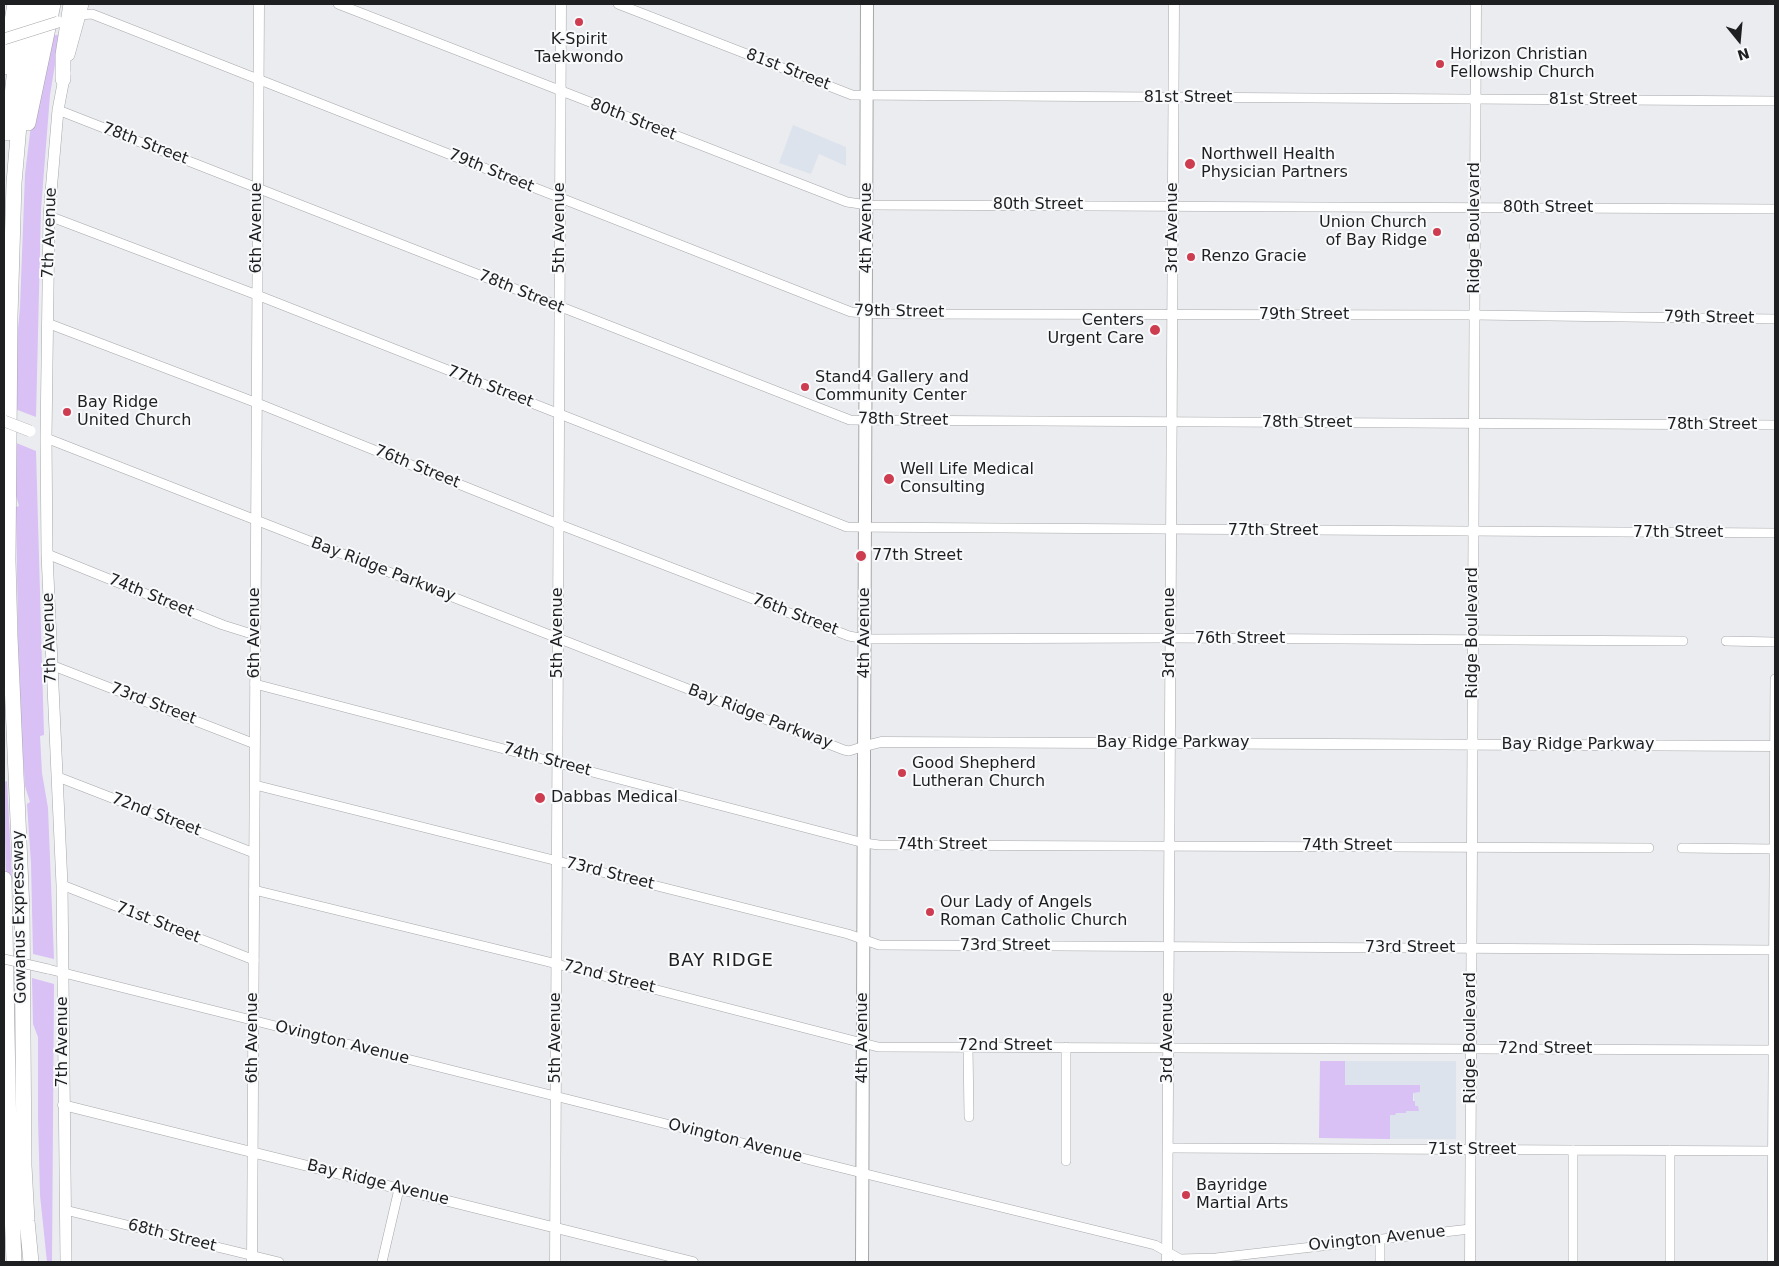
<!DOCTYPE html>
<html>
<head>
<meta charset="utf-8">
<style>
	body { margin:0 }
	#map { position:relative; width:1779px; height:1266px; overflow:hidden; background:#ebecef; font-family:"DejaVu Sans",sans-serif }
	canvas { display:block }
	.frame { position:absolute; inset:0; border:5px solid #1e1f20; pointer-events:none }
	.north { position:absolute; left:1714px; top:15px; width:50px; height:50px; -webkit-text-stroke:4px #f8fafc; paint-order:stroke; rotate:163deg; font-size:14px; font-weight:700; line-height:20px; text-align:center; color:#1e1f20 }
	.north::after { content:''; display:block; margin:auto; width:18px; height:22px; background:#1e1f20; clip-path:polygon(50% 0,100% 100%,50% 72%,0 100%) }
</style>
</head>
<body>
<div id="map">
<canvas width="1779" height="1266"></canvas>
<div class="frame"></div>
<div class="north">N</div>
</div>
<script>
const context = document.querySelector('canvas').getContext('2d');
context.lineJoin = 'round';
function fillPath(path, color) { context.fillStyle = color; context.fill(path, 'evenodd'); }
const toPath = rows => new Path2D(rows.map(r => 'M' + r).join(''));
function stroke(path, color, width, dash) { context.strokeStyle = color; context.lineWidth = width; context.lineCap = dash ? 'butt' : 'round'; context.setLineDash(dash || []); context.stroke(path); }
function write(font, color, halo, rows, align = 'center') {
  context.font = font + ' "DejaVu Sans",sans-serif'; context.lineWidth = 4; context.setLineDash([]); context.textBaseline = 'middle'; context.strokeStyle = halo; context.fillStyle = color; for (const [text, x, y, turn = 0] of rows) {
    context.save(); context.translate(x, y); context.rotate((+turn || 0) * Math.PI / 180); context.textAlign = isNaN(turn) ? turn : align; if (halo) context.strokeText(text, 0, 0); context.fillText(text, 0, 0); context.restore();
  }
}
fillPath(toPath([
	[793,125,846,147,846,166,819,154,811,174,779,163],
	[1345,1061,1456,1061,1456,1139,1390,1139,1390,1115,1395,1113,1406,1113,1406,1111,1415,1106,1413,1092,1419,1092,1345,1085]
]), '#dde3ed');
fillPath(toPath([
	[60,34,50,95,41,209,36,417,15,409,15,361,20,307,25,174,30,133,49,37],
	[14,442,36,451,44,735,40,736,42,773,48,808,54,959,33,954,31,863,27,804,30,802,25,786,19,701,16,507,19,506,15,492],
	[7,781,12,879,6,890,4,782],
	[32,978,54,984,52,1262,47,1262,40,1195,38,1118,38,1037,33,1024],
	[1320,1061,1345,1061,1345,1085,1420,1085,1420,1092,1413,1093,1413,1101,1415,1101,1415,1106,1418,1106,1419,1111,1406,1111,1406,1113,1396,1113,1395,1115,1390,1115,1390,1139,1319,1138]
]), '#d9c0f5');
const minor = toPath([
	[338,4,847,202,867,205,1775,209],
	[618,4,852,95,1775,101],
	[79,15,92,14,851,312,882,314,1474,315,1775,319],
	[58,110,850,420,1775,425],
	[49,216,257,295,847,527,1775,533],
	[47,323,257,403,558,524,849,636,865,639,1170,638,1683,641],
	[46,438,844,750,849,751,865,746],
	[47,554,223,625,255,635],
	[1726,641,1775,642],
	[51,665,255,744],
	[255,684,864,843,879,845,1649,848],
	[58,777,254,853],
	[255,785,848,934,879,945,1775,950],
	[1682,848,1775,849],
	[62,885,254,960],
	[254,890,545,961,878,1047,1775,1050],
	[48,969,862,1173,1155,1245,1180,1259,1216,1258,1470,1229],
	[968,1046,969,1117],
	[1066,1047,1066,1161],
	[1168,1148,1775,1151],
	[65,1210,279,1262],
	[382,1262,399,1189],
	[1380,1262,1380,1239],
	[1573,1262,1573,1150],
	[1670,1262,1670,1150],
	[1772,1262,1775,679]
]);
const tertiary = toPath([
	[865,746,881,742,1775,746],
	[63,1105,693,1262],
	[252,1262,259,4],
	[555,1262,561,4],
	[1167,1262,1174,4],
	[1470,1262,1476,4]
]);
const secondary = toPath([
	[69,55,83,4],
	[65,73,58,110,49,216,46,438,47,554,62,885,66,1262]
]);
const primary = toPath([
	[862,1262,867,4]
]);
const motorway = toPath([
	[4,67,15,4],
	[63,79,63,55,71,4],
	[28,123,53,4],
	[8,133,15,68,27,4],
	[4,879,9,1135,14,1262],
	[31,1262,27,1221,24,1166,22,911,10,637,8,560,10,317,14,183,19,125,38,4]
]);
stroke(minor, '#a5a7a9', 10);
stroke(tertiary, '#a5a7a9', 11);
stroke(secondary, '#a5a7a9', 12);
stroke(primary, '#a5a7a9', 14);
stroke(motorway, '#a5a7a9', 16);
stroke(minor, '#fff', 9);
stroke(tertiary, '#fff', 10);
stroke(secondary, '#fff', 11);
stroke(primary, '#fff', 12);
stroke(motorway, '#fff', 15);
const minorBridge = toPath([
	[4,959,48,969]
]);
const secondaryBridge = toPath([
	[4,39,58,22],
	[4,421,30,431]
]);
stroke(minorBridge, '#a5a7a9', 10, []);
stroke(secondaryBridge, '#a5a7a9', 12, []);
stroke(minorBridge, '#fff', 9);
stroke(secondaryBridge, '#fff', 11);
for (const [x, y, r, color] of [
	[579,22,5,"#cd3d4f"],
	[1440,64,5,"#cd3d4f"],
	[1190,164,6,"#cd3d4f"],
	[1437,232,5,"#cd3d4f"],
	[1191,257,5,"#cd3d4f"],
	[1155,330,6,"#cd3d4f"],
	[805,387,5,"#cd3d4f"],
	[67,412,5,"#cd3d4f"],
	[889,479,6,"#cd3d4f"],
	[861,556,6,"#cd3d4f"],
	[902,773,5,"#cd3d4f"],
	[540,798,6,"#cd3d4f"],
	[930,912,5,"#cd3d4f"],
	[1186,1195,5,"#cd3d4f"]
]) { const dot = new Path2D(); dot.arc(x, y, r, 0, 2 * Math.PI); context.fillStyle = color; context.fill(dot); stroke(dot, '#f8fafc', 2); }
write('16px', '#1e1f20', '#f8fafc', [
	["K-Spirit",579,40,"center"],
	["Taekwondo",579,58,"center"],
	["Horizon Christian",1450,55],
	["Fellowship Church",1450,73],
	["Northwell Health",1201,155],
	["Physician Partners",1201,173],
	["Union Church",1427,223,"right"],
	["of Bay Ridge",1427,241,"right"],
	["Renzo Gracie",1201,257],
	["Centers",1144,321,"right"],
	["Urgent Care",1144,339,"right"],
	["Stand4 Gallery and",815,378],
	["Community Center",815,396],
	["Bay Ridge",77,403],
	["United Church",77,421],
	["Well Life Medical",900,470],
	["Consulting",900,488],
	["77th Street",872,556],
	["Good Shepherd",912,764],
	["Lutheran Church",912,782],
	["Dabbas Medical",551,798],
	["Our Lady of Angels",940,903],
	["Roman Catholic Church",940,921],
	["Bayridge",1196,1186],
	["Martial Arts",1196,1204]
], 'left');
write('16px', '#1e1f20', '#f8fafc', [
	["81st Street",788,70,21],
	["81st Street",1188,98],
	["81st Street",1593,100],
	["80th Street",633,120,21],
	["78th Street",145,144,21],
	["79th Street",491,171,22],
	["80th Street",1038,205],
	["80th Street",1548,208],
	["6th Avenue",257,228,-90],
	["5th Avenue",560,228,-90],
	["4th Avenue",867,228,-90],
	["3rd Avenue",1173,228,-90],
	["Ridge Boulevard",1475,228,-90],
	["7th Avenue",50,233,-88],
	["78th Street",521,292,22],
	["79th Street",899,312,1],
	["79th Street",1304,315],
	["79th Street",1709,318,1],
	["77th Street",490,387,21],
	["78th Street",903,420,1],
	["78th Street",1307,423],
	["78th Street",1712,425],
	["76th Street",417,467,22],
	["77th Street",1273,531],
	["77th Street",1678,533],
	["Bay Ridge Parkway",383,570,21],
	["74th Street",151,596,22],
	["76th Street",795,615,21],
	["6th Avenue",255,633,-90],
	["5th Avenue",558,633,-90],
	["4th Avenue",865,633,-90],
	["3rd Avenue",1170,633,-90],
	["Ridge Boulevard",1473,633,-90],
	["7th Avenue",50,638,-92],
	["76th Street",1240,639],
	["73rd Street",153,704,21],
	["Bay Ridge Parkway",760,717,21],
	["Bay Ridge Parkway",1173,743],
	["Bay Ridge Parkway",1578,745],
	["74th Street",547,760,15],
	["72nd Street",156,815,21],
	["74th Street",942,845],
	["74th Street",1347,846],
	["73rd Street",610,874,14],
	["Gowanus Expressway",20,917,-91],
	["71st Street",158,923,21],
	["73rd Street",1005,946],
	["73rd Street",1410,948],
	["72nd Street",609,977,14],
	["6th Avenue",253,1038,-90],
	["5th Avenue",556,1038,-90],
	["4th Avenue",863,1038,-90],
	["3rd Avenue",1168,1038,-90],
	["Ridge Boulevard",1471,1038,-90],
	["7th Avenue",63,1042,-90],
	["Ovington Avenue",342,1043,14],
	["72nd Street",1005,1046],
	["72nd Street",1545,1049],
	["Ovington Avenue",735,1141,14],
	["71st Street",1472,1150],
	["Bay Ridge Avenue",378,1183,14],
	["68th Street",172,1236,14],
	["Ovington Avenue",1377,1239,-6]
]);
context.letterSpacing = '1px';
write('18px', '#1e1f20', '#f8fafc', [
	["BAY RIDGE",721,961]
]);
context.letterSpacing = '0px';
</script>
</body>
</html>
